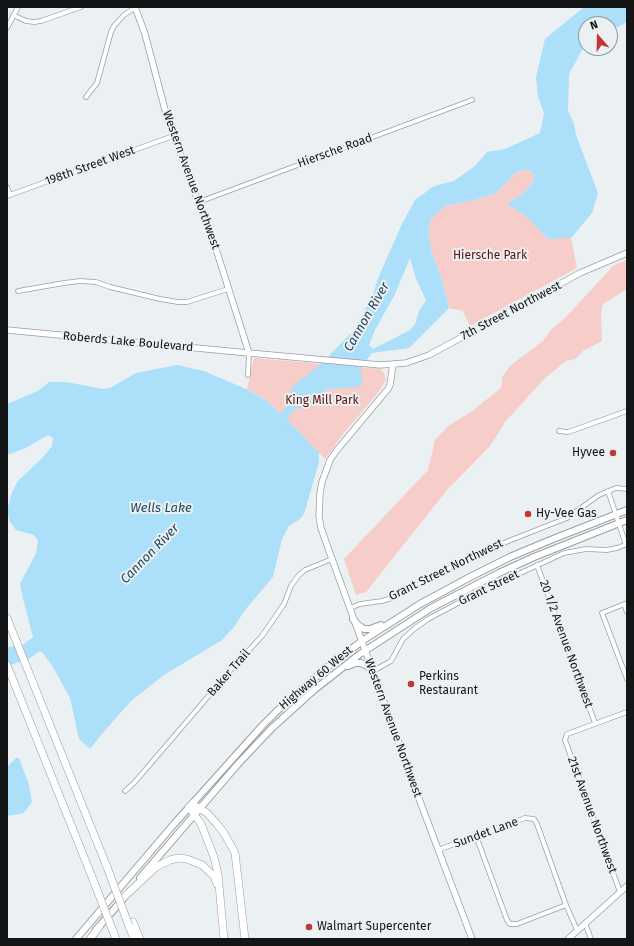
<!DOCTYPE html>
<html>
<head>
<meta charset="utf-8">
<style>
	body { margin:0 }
	#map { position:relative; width:634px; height:946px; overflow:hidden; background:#ebf0f3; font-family:"Fira Sans",sans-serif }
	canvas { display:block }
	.frame { position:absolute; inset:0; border:8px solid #141516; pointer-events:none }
	.north { position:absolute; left:578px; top:16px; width:40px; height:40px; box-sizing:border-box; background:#ebf0f3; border:1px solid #95989b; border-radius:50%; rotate:340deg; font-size:11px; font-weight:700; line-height:16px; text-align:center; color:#141516 }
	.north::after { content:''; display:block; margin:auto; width:14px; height:18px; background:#c43535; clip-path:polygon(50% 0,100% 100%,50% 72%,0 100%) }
</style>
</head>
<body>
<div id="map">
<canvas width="634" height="946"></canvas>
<div class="frame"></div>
<div class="north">N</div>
</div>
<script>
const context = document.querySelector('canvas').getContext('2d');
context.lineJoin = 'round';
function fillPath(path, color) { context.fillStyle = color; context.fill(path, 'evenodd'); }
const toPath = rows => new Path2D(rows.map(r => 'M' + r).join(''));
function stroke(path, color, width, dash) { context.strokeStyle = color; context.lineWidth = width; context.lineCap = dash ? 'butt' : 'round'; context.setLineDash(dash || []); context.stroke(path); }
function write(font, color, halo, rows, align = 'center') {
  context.font = font + ' "Fira Sans",sans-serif'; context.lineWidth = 4; context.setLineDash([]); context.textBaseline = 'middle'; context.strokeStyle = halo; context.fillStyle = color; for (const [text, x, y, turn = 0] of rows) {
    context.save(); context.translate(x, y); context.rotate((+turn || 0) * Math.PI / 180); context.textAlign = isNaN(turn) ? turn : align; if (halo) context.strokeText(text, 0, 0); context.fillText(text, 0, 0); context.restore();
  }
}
fillPath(toPath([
	[526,169,535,175,532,184,523,193,507,204,527,217,548,239,563,238,571,238,577,268,470,326,463,311,449,308,441,276,432,253,428,232,431,219,445,206,475,200,496,193,515,173],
	[627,260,627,290,622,292,603,304,601,314,602,341,583,351,575,359,566,361,545,378,505,422,490,446,447,490,366,592,356,595,344,559,428,470,435,440,448,426,471,412,501,388,502,377,511,365,543,341,550,331,565,318,613,266],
	[254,358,380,369,384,373,386,380,377,394,344,433,325,459,313,447,289,421,285,415,279,413,266,400,247,389]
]), '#f6cdc8');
fillPath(toPath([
	[584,7,627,7,627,22,610,31,610,24,586,24,586,43,569,74,568,111,574,124,576,135,598,193,592,213,571,238,563,238,548,239,527,217,507,204,523,193,532,184,535,175,526,169,515,173,496,193,475,200,445,206,431,219,428,232,432,253,441,276,449,308,409,348,372,353,360,369,363,382,357,387,327,389,314,402,299,409,288,399,292,387,324,361,354,330,372,297,379,276,401,226,415,200,434,186,454,181,475,166,487,152,505,149,540,133,544,113,538,97,536,77,545,39],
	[410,258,416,279,426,300,419,311,415,324,410,330,373,349,369,345,375,330,394,296],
	[177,365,204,371,246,389,266,400,279,413,285,415,289,421,313,447,319,452,319,462,304,514,300,519,289,526,282,539,273,577,245,610,234,627,222,640,164,675,131,701,100,736,90,749,79,739,70,698,53,667,42,652,38,652,29,659,7,666,7,648,18,644,20,647,33,637,23,599,20,584,25,574,36,554,38,540,34,535,16,530,10,522,7,511,11,495,17,482,44,456,52,446,53,438,48,435,26,448,7,455,7,404,38,391,49,382,66,382,103,389,110,388,136,373],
	[16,758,19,758,29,785,32,802,24,813,7,816,7,767]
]), '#acdffa');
stroke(toPath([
	[278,423,294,404,303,397]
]), '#acdffa', 8);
const street = toPath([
	[13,15,26,21,34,22,41,21,81,7],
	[7,28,18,7],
	[86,97,97,83,111,32,114,26,124,15,136,7],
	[7,187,10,195],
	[7,196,173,136],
	[199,202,472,100],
	[18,291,64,283,80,281,96,282,110,287,160,299,178,302,187,302,228,289],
	[248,375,249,353],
	[559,431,568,432,574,430,627,411],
	[608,491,626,545],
	[537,565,595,723],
	[627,603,602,613,627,679],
	[624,604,627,612],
	[350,608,360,604,382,601,395,597,470,557,511,540,567,518,599,495,616,488,627,489],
	[373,671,391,661,403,639,414,629,428,619,477,593,564,553,586,549,607,550,617,548,627,544],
	[125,791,134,783,236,664,262,636,284,604,291,586,299,575,305,570,332,559],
	[476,836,507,920,510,924,517,924,566,905],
	[438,850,525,818,534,819,537,824,566,905,577,930],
	[620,892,565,740,567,734,570,733,627,712],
	[585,923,591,939]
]);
const secondary = toPath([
	[135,7,145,34,168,121,215,246,249,353],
	[7,330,249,353,380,365,406,363,429,355,580,273,627,253],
	[393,364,390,385,388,389,337,450,330,460,322,482,320,493,319,516,321,528,332,559,421,804,472,939],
	[568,939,627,886]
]);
const primary = toPath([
	[353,619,358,625,364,629,370,629,381,625],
	[348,666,355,663,361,663,367,666,373,671],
	[140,878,238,764,272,728,314,690,360,654,431,608,499,573,534,557,627,520],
	[96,930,123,899],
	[76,939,174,824,262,726,282,706,330,665,362,641,420,604,472,576,510,557,548,541,627,510]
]);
const highway = toPath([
	[7,618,107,867],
	[7,665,94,882],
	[192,804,207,813,217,824,224,833,235,853,245,939],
	[189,807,201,824,214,857,218,874,224,939],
	[124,897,156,867,170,860,178,858,187,859,202,865,214,876,217,884],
	[133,922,140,939],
	[129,926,134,939],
	[90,939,99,927]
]);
stroke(street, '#999ea1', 5.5);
stroke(secondary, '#999ea1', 7);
stroke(primary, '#999ea1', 8);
stroke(highway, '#999ea1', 8);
stroke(street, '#fff', 4);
stroke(secondary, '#fff', 5.5);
stroke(primary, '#fff', 6);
stroke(highway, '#fff', 7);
const highwayBridge = toPath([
	[107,867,129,926],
	[94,882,116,939]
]);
stroke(highwayBridge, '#999ea1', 8, []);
stroke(highwayBridge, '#fff', 7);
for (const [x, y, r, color] of [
	[613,453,4,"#c43535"],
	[528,514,4,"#c43535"],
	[411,684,4,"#c43535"],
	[309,927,4,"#c43535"]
]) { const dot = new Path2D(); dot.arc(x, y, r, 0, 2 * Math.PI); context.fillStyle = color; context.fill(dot); stroke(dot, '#ebf0f3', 1.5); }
write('12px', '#141516', '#ebf0f3', [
	["Hiersche Road",335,151,-20],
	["198th Street West",90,166,-20],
	["Western Avenue Northwest",191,180,70],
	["7th Street Northwest",511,311,-28],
	["Roberds Lake Boulevard",128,342,5],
	["Grant Street Northwest",446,570,-26],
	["Grant Street",489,588,-26],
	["20 1/2 Avenue Northwest",566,644,70],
	["Baker Trail",229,673,-49],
	["Highway 60 West",316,678,-40],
	["Western Avenue Northwest",393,728,70],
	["21st Avenue Northwest",592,815,70],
	["Sundet Lane",486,833,-20]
]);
write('12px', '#5e1011', '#ebf0f3', [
	["Hiersche Park",490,256],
	["King Mill Park",322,401]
]);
write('12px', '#141516', '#ebf0f3', [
	["Hyvee",605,453,"right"],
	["Hy-Vee Gas",536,514],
	["Perkins",419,677],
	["Restaurant",419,691],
	["Walmart Supercenter",317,927]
], 'left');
write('italic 13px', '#1f475a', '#ebf0f3', [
	["Cannon River",367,317,-60],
	["Wells Lake",161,508],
	["Cannon River",150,554,-46]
]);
</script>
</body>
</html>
